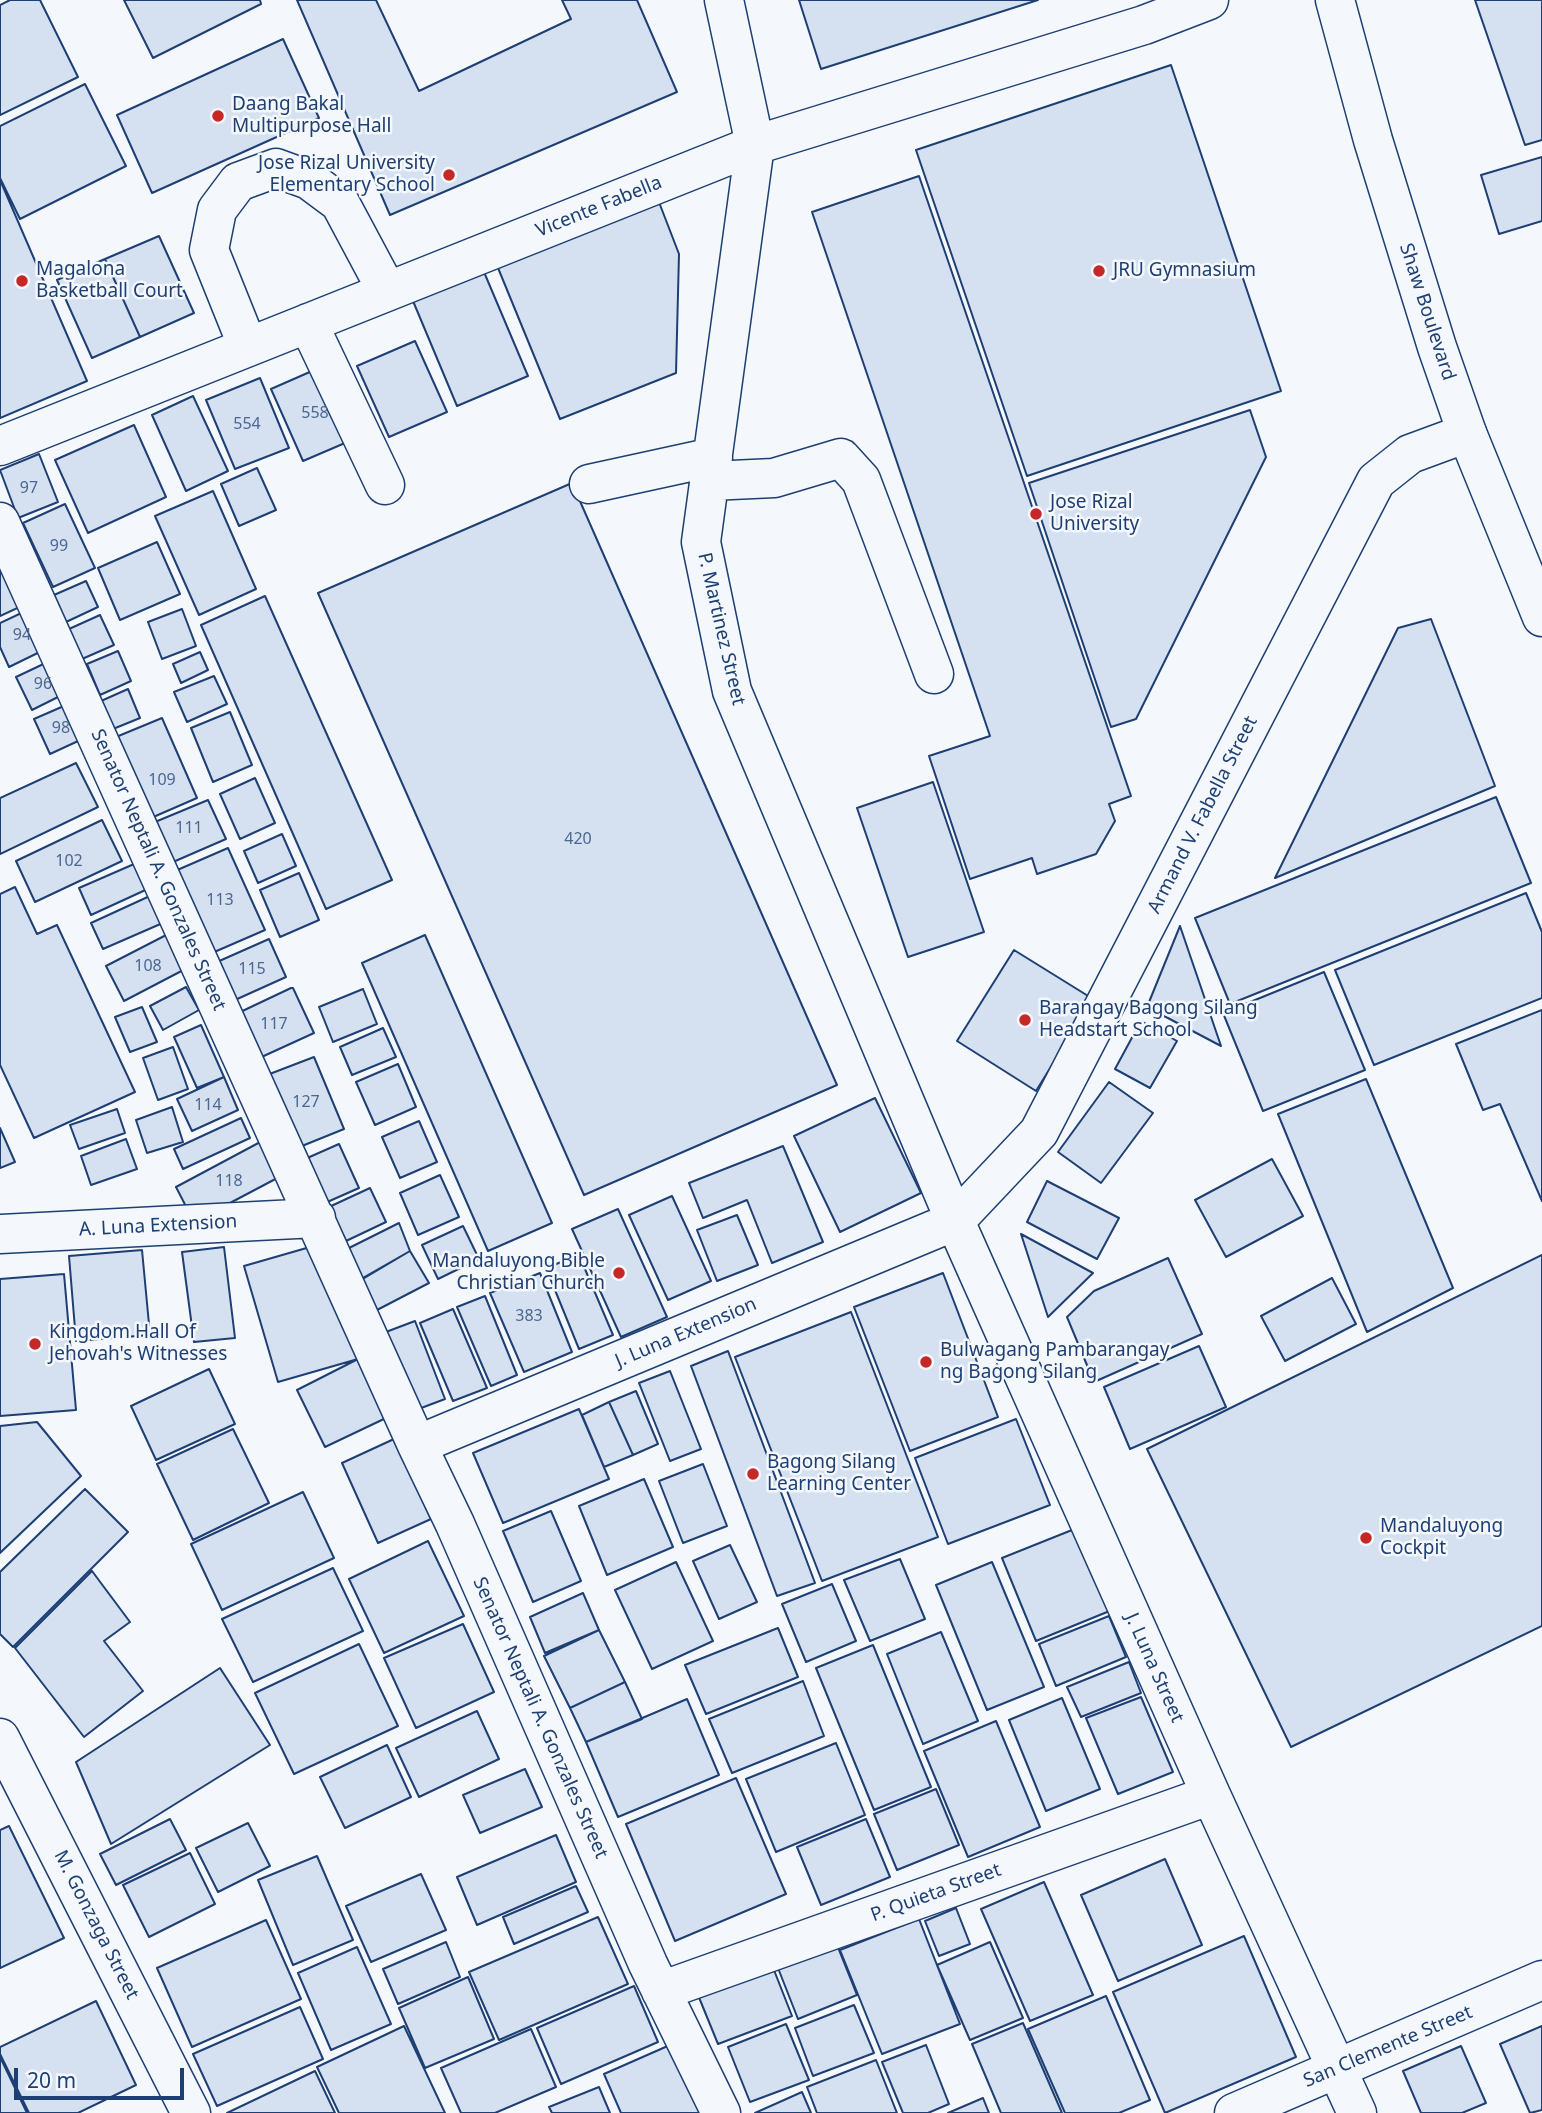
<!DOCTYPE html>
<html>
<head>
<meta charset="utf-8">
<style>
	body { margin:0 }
	#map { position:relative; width:1542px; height:2113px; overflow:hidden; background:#f4f7fb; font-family:"Noto Sans",sans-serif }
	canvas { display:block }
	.scale { position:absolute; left:14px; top:2068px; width:170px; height:32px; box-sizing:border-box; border:4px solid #1d3f73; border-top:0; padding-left:9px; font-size:21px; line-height:24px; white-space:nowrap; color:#1d3f73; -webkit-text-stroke:5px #f4f7fb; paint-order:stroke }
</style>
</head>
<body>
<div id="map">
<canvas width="1542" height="2113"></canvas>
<div class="scale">20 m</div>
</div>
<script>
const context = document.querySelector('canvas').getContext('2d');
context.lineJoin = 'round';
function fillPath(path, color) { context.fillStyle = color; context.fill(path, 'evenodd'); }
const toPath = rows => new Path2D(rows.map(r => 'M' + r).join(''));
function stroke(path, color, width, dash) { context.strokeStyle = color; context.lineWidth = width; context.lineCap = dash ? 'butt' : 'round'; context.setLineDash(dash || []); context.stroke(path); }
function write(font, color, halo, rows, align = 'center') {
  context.font = font + ' "Noto Sans",sans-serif'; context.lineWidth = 5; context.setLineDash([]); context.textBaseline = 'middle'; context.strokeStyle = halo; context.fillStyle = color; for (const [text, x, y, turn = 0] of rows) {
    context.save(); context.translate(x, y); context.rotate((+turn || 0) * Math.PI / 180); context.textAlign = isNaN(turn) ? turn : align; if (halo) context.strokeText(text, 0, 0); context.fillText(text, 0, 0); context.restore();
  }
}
const building = toPath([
	[10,0,40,0,78,77,0,115,0,5,10,0],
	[124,0,260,0,261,4,153,58,124,0],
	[297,0,376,0,419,91,571,19,562,0,637,0,677,92,390,215,297,0],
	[799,0,1038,0,821,69,799,0],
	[1475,0,1542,0,1542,140,1525,145,1475,0],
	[283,39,319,118,152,193,117,115,283,39],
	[1171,65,1281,391,1027,476,916,150,1171,65],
	[85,84,126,166,20,219,0,178,0,126,85,84],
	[1542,157,1542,221,1499,234,1481,175,1542,157],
	[919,176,1131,796,1109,804,1115,821,1096,854,1037,874,1032,858,970,879,929,756,990,736,812,212,919,176],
	[0,180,87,381,0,418,0,180],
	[657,197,679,254,676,373,560,419,496,263,657,197],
	[159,236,194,313,140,337,105,259,159,236],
	[105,259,140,337,92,358,57,280,105,259],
	[484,272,528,376,457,406,413,301,484,272],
	[415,341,447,412,389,437,357,366,415,341],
	[328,364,359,437,303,461,271,389,328,364],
	[260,378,289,448,235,469,206,400,260,378],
	[193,396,228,471,186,491,152,415,193,396],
	[1250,410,1266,457,1136,719,1111,727,1029,483,1250,410],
	[134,425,166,497,88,533,55,460,134,425],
	[39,454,58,502,18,518,0,470,39,454],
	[257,468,276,510,239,526,221,484,257,468],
	[572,483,837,1085,584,1195,318,593,572,483],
	[213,491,256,589,199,615,155,516,213,491],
	[65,504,95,568,53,587,23,523,65,504],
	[157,542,180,594,120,620,98,568,157,542],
	[0,556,28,603,0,616,0,556],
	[86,581,98,607,66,622,54,595,86,581],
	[265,596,392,880,326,909,201,625,265,596],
	[32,608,50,647,9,667,0,647,0,623,32,608],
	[182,609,196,646,162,659,148,622,182,609],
	[100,615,114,645,82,659,69,629,100,615],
	[1431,619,1495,786,1275,878,1398,628,1431,619],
	[118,651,131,681,100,695,87,664,118,651],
	[200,652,208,670,181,683,173,664,200,652],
	[54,659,70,691,32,710,16,677,54,659],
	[214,676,227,704,187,722,174,692,214,676],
	[128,689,140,718,113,729,101,701,128,689],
	[73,702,89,736,50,754,34,719,73,702],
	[230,712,252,765,213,782,191,728,230,712],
	[162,718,197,798,151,818,116,737,162,718],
	[76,763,98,807,0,854,0,798,76,763],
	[255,778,275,823,240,839,220,794,255,778],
	[933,782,984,932,908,957,857,808,933,782],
	[1496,797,1531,883,1230,1004,1195,918,1496,797],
	[208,800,226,839,173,862,155,822,208,800],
	[102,820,122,861,35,902,16,861,102,820],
	[282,834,296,866,258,883,244,851,282,834],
	[228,848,265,930,212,953,175,871,228,848],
	[141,861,152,887,91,915,79,888,141,861],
	[299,873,319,920,280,937,260,890,299,873],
	[15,887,37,934,57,925,135,1092,34,1138,0,1065,0,894,15,887],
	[1526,893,1542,932,1542,998,1374,1065,1335,970,1526,893],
	[152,895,165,922,103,949,91,923,152,895],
	[1180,926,1221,1046,1147,1007,1180,926],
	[172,932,191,966,124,1001,106,966,172,932],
	[425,935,552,1223,488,1251,362,963,425,935],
	[269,939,286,977,235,1000,217,962,269,939],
	[1014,950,1093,999,1036,1091,957,1041,1014,950],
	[1324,972,1365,1070,1263,1111,1223,1013,1324,972],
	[186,987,199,1010,163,1030,150,1006,186,987],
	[291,988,293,988,314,1033,255,1060,234,1015,291,988],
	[363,989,377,1024,333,1042,319,1007,363,989],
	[142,1007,157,1042,130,1052,115,1017,142,1007],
	[1542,1010,1542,1201,1500,1104,1483,1110,1456,1044,1542,1010],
	[1141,1021,1177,1041,1150,1088,1115,1069,1141,1021],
	[201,1025,224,1077,197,1088,174,1037,201,1025],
	[383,1028,396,1057,352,1075,340,1047,383,1028],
	[173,1047,188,1089,158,1100,143,1058,173,1047],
	[314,1057,344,1129,297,1148,267,1075,314,1057],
	[398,1064,416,1107,375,1125,356,1082,398,1064],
	[224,1077,238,1110,192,1131,177,1099,224,1077],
	[1366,1079,1453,1288,1367,1332,1278,1114,1366,1079],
	[1109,1082,1153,1113,1101,1183,1058,1152,1109,1082],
	[875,1098,921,1193,840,1232,794,1136,875,1098],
	[172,1107,183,1142,147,1153,136,1120,172,1107],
	[117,1109,125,1133,79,1149,70,1125,117,1109],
	[241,1118,250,1138,183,1169,174,1149,241,1118],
	[419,1121,437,1162,400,1178,382,1137,419,1121],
	[0,1128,15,1162,0,1168,0,1128],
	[126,1139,137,1169,91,1185,81,1156,126,1139],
	[264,1140,283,1175,194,1222,176,1187,264,1140],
	[339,1144,359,1188,325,1203,305,1159,339,1144],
	[783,1146,823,1242,772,1263,747,1200,703,1218,689,1183,783,1146],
	[1272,1159,1303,1216,1226,1257,1195,1200,1272,1159],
	[440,1175,459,1217,418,1235,400,1193,440,1175],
	[1047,1181,1119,1218,1097,1259,1027,1222,1047,1181],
	[370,1188,386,1222,346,1241,329,1207,370,1188],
	[672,1196,711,1281,668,1300,629,1215,672,1196],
	[618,1209,667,1317,621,1337,572,1229,618,1209],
	[737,1215,758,1265,717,1281,697,1230,737,1215],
	[399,1223,410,1251,361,1279,347,1249,399,1223],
	[463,1226,479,1259,438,1279,422,1245,463,1226],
	[1021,1234,1093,1273,1048,1317,1021,1234],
	[324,1243,358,1359,278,1382,244,1266,324,1243],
	[224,1247,235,1338,194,1342,182,1252,224,1247],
	[142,1250,150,1335,76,1341,69,1256,142,1250],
	[410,1251,429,1283,377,1310,361,1280,410,1251],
	[579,1255,613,1335,579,1349,546,1268,579,1255],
	[1542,1255,1542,1626,1291,1747,1147,1449,1542,1255],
	[1168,1258,1202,1334,1094,1382,1067,1317,1094,1291,1168,1258],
	[540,1273,572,1352,524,1372,490,1293,540,1273],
	[943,1273,998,1417,910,1451,854,1307,943,1273],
	[64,1274,76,1410,0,1416,0,1279,64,1274],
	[1332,1278,1356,1324,1285,1361,1261,1316,1332,1278],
	[485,1296,517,1375,491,1386,457,1307,485,1296],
	[453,1309,487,1388,453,1401,420,1323,453,1309],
	[851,1312,938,1537,822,1581,735,1357,851,1312],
	[415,1321,445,1399,408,1413,378,1335,415,1321],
	[1199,1346,1226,1407,1130,1449,1104,1387,1199,1346],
	[728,1351,815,1583,777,1596,691,1366,728,1351],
	[358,1359,386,1418,325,1447,297,1390,358,1359],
	[209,1369,235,1424,156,1460,131,1406,209,1369],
	[670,1371,701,1449,670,1461,639,1383,670,1371],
	[636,1391,658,1444,633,1455,609,1402,636,1391],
	[609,1402,633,1455,604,1467,582,1415,609,1402],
	[579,1409,609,1479,503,1523,473,1453,579,1409],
	[1016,1419,1050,1505,948,1544,915,1458,1016,1419],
	[37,1422,81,1476,0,1553,0,1426,37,1422],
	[233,1429,269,1503,193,1540,157,1464,233,1429],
	[394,1439,431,1519,378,1543,342,1463,394,1439],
	[703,1464,727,1526,683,1543,659,1481,703,1464],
	[644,1479,673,1547,607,1575,579,1506,644,1479],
	[85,1489,128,1532,13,1647,0,1634,0,1572,85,1489],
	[303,1492,334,1558,222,1610,191,1544,303,1492],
	[551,1511,581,1581,533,1602,503,1531,551,1511],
	[1077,1528,1112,1610,1036,1641,1002,1558,1077,1528],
	[428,1541,464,1616,384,1653,349,1579,428,1541],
	[730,1545,757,1602,719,1619,693,1561,730,1545],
	[900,1559,925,1619,870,1641,844,1580,900,1559],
	[676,1562,713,1641,652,1669,615,1590,676,1562],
	[992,1562,1044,1687,987,1710,936,1585,992,1562],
	[333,1568,363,1631,253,1682,222,1619,333,1568],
	[92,1571,130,1622,104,1641,143,1691,84,1737,15,1648,92,1571],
	[832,1584,856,1641,806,1662,782,1604,832,1584],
	[583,1593,599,1630,545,1653,530,1617,583,1593],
	[1109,1616,1126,1657,1056,1686,1039,1644,1109,1616],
	[463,1624,494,1692,416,1728,384,1658,463,1624],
	[778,1628,798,1677,706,1714,685,1665,778,1628],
	[599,1630,625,1682,570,1708,544,1656,599,1630],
	[941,1632,978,1721,923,1744,887,1654,941,1632],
	[359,1644,398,1726,294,1774,255,1693,359,1644],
	[873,1645,931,1787,874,1810,816,1668,873,1645],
	[1129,1662,1141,1693,1081,1717,1067,1687,1129,1662],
	[220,1668,270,1745,111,1844,76,1762,220,1668],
	[803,1681,824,1736,732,1773,709,1719,803,1681],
	[625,1682,642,1719,586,1742,570,1708,625,1682],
	[1141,1697,1173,1772,1118,1794,1086,1718,1141,1697],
	[1062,1698,1100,1789,1046,1811,1009,1720,1062,1698],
	[687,1699,719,1775,618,1817,586,1742,687,1699],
	[477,1711,499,1759,419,1797,396,1748,477,1711],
	[996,1721,1040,1827,968,1857,924,1751,996,1721],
	[836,1743,865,1815,776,1852,746,1779,836,1743],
	[387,1745,411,1797,345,1828,320,1777,387,1745],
	[525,1769,542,1807,480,1833,463,1795,525,1769],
	[736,1778,786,1894,675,1941,626,1824,736,1778],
	[936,1789,959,1845,897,1870,874,1814,936,1789],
	[170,1819,186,1850,116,1885,100,1854,170,1819],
	[866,1819,890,1877,821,1905,797,1847,866,1819],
	[248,1823,270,1866,218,1892,196,1848,248,1823],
	[9,1826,64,1938,0,1968,0,1830,9,1826],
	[556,1835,576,1882,477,1925,457,1877,556,1835],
	[190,1853,215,1904,149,1937,123,1885,190,1853],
	[317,1856,353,1940,293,1965,258,1880,317,1856],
	[1165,1859,1202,1945,1118,1981,1081,1895,1165,1859],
	[421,1874,446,1930,371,1962,346,1906,421,1874],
	[1044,1882,1093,1995,1030,2021,981,1909,1044,1882],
	[576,1886,588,1912,514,1944,503,1917,576,1886],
	[956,1908,970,1944,939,1956,925,1921,956,1908],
	[598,1917,628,1984,499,2040,469,1972,598,1917],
	[919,1919,960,2024,882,2054,840,1950,919,1919],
	[266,1920,301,1999,192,2047,157,1968,266,1920],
	[1244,1936,1296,2057,1165,2113,1113,1992,1244,1936],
	[446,1942,460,1977,398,2004,383,1969,446,1942],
	[990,1942,1023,2018,970,2040,937,1965,990,1942],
	[837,1945,857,1995,798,2019,778,1968,837,1945],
	[357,1947,391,2024,331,2050,298,1973,357,1947],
	[772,1965,792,2016,718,2044,698,1995,772,1965],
	[468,1977,494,2039,425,2068,399,2008,468,1977],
	[634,1986,658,2042,561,2084,537,2028,634,1986],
	[1106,1996,1150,2100,1119,2113,1065,2113,1028,2029,1106,1996],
	[96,2001,136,2085,78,2113,29,2113,0,2054,0,2047,96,2001],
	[854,2005,874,2053,813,2076,795,2028,854,2005],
	[300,2007,323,2059,217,2106,193,2054,300,2007],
	[1023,2023,1062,2113,1001,2113,972,2044,1023,2023],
	[786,2024,809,2080,750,2102,728,2047,786,2024],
	[404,2026,445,2113,339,2113,317,2067,404,2026],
	[1542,2026,1542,2110,1530,2113,1500,2044,1542,2026],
	[531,2029,556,2087,495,2113,461,2113,441,2068,531,2029],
	[670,2045,700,2113,621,2113,604,2074,670,2045],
	[926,2045,949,2104,928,2113,903,2113,882,2062,926,2045],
	[1461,2046,1486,2103,1462,2113,1421,2113,1403,2071,1461,2046],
	[0,2057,27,2113,0,2113,0,2057],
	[876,2060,897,2113,817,2113,807,2087,876,2060],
	[315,2071,335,2113,227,2113,315,2071],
	[599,2087,610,2113,552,2113,549,2107,599,2087],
	[802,2092,811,2113,755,2113,802,2092],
	[983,2098,989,2113,948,2113,983,2098]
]);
fillPath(building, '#d5e0f0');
stroke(building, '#1d3f73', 2);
const minor = toPath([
	[724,0,755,145,701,542,732,691,955,1221,1211,1795,1357,2113],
	[308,323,385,485],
	[248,347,209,250,217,210,238,182,276,168,309,180,340,203,387,291],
	[0,446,755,145,1144,25,1209,0],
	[710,481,774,478,841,458,861,480,934,674],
	[589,484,713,457],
	[0,522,417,1445,455,1524,648,1964,721,2113],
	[0,1234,316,1218],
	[417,1445,955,1221,1039,1132,1376,481,1410,454,1467,433],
	[0,1738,191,2113],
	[661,1991,1211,1795],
	[1234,2113,1542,1980]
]);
const major = toPath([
	[1335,0,1373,140,1437,347,1467,433,1542,617]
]);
stroke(minor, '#1d3f73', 41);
stroke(major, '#1d3f73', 41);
stroke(minor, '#f4f7fb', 38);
stroke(major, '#f4f7fb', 38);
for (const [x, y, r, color] of [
	[218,116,7,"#c62828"],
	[449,175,7,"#c62828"],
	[1099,271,7,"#c62828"],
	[22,281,7,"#c62828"],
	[1036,514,7,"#c62828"],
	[1025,1020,7,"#c62828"],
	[619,1273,7,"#c62828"],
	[35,1344,7,"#c62828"],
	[926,1362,7,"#c62828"],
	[753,1474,7,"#c62828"],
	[1366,1538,7,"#c62828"]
]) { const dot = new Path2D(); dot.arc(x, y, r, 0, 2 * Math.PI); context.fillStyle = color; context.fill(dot); stroke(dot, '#f4f7fb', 2.5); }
write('16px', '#4b6792', null, [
	["558",315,413],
	["554",247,424],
	["97",29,488],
	["99",59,546],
	["94",22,635],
	["96",43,684],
	["98",61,728],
	["109",162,780],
	["111",189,828],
	["420",578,839],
	["102",69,861],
	["113",220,900],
	["108",148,966],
	["115",252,969],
	["117",274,1024],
	["127",306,1102],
	["114",208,1105],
	["118",229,1181],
	["383",529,1316]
]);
write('19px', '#1d3f73', '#f4f7fb', [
	["Daang Bakal",232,105],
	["Multipurpose Hall",232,127],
	["Jose Rizal University",435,164,"right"],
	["Elementary School",435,186,"right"],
	["Magalona",36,270],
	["Basketball Court",36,292],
	["JRU Gymnasium",1113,271],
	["Jose Rizal",1050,503],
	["University",1050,525],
	["Barangay Bagong Silang",1039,1009],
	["Headstart School",1039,1031],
	["Mandaluyong Bible",605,1262,"right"],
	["Christian Church",605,1284,"right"],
	["Kingdom Hall Of",49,1333],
	["Jehovah's Witnesses",49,1355],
	["Bulwagang Pambarangay",940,1351],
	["ng Bagong Silang",940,1373],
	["Bagong Silang",767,1463],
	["Learning Center",767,1485],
	["Mandaluyong",1380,1527],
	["Cockpit",1380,1549]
], 'left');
write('19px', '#1d3f73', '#f4f7fb', [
	["Vicente Fabella",599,207,-22],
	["Shaw Boulevard",1427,312,72],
	["P. Martinez Street",721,629,77],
	["Armand V. Fabella Street",1203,815,-63],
	["Senator Neptali A. Gonzales Street",158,870,66],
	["A. Luna Extension",158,1226,-3],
	["J. Luna Extension",686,1333,-23],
	["J. Luna Street",1154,1668,66],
	["Senator Neptali A. Gonzales Street",540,1718,66],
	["P. Quieta Street",936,1893,-20],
	["M. Gonzaga Street",96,1925,63],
	["San Clemente Street",1388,2047,-23]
]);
</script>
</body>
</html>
